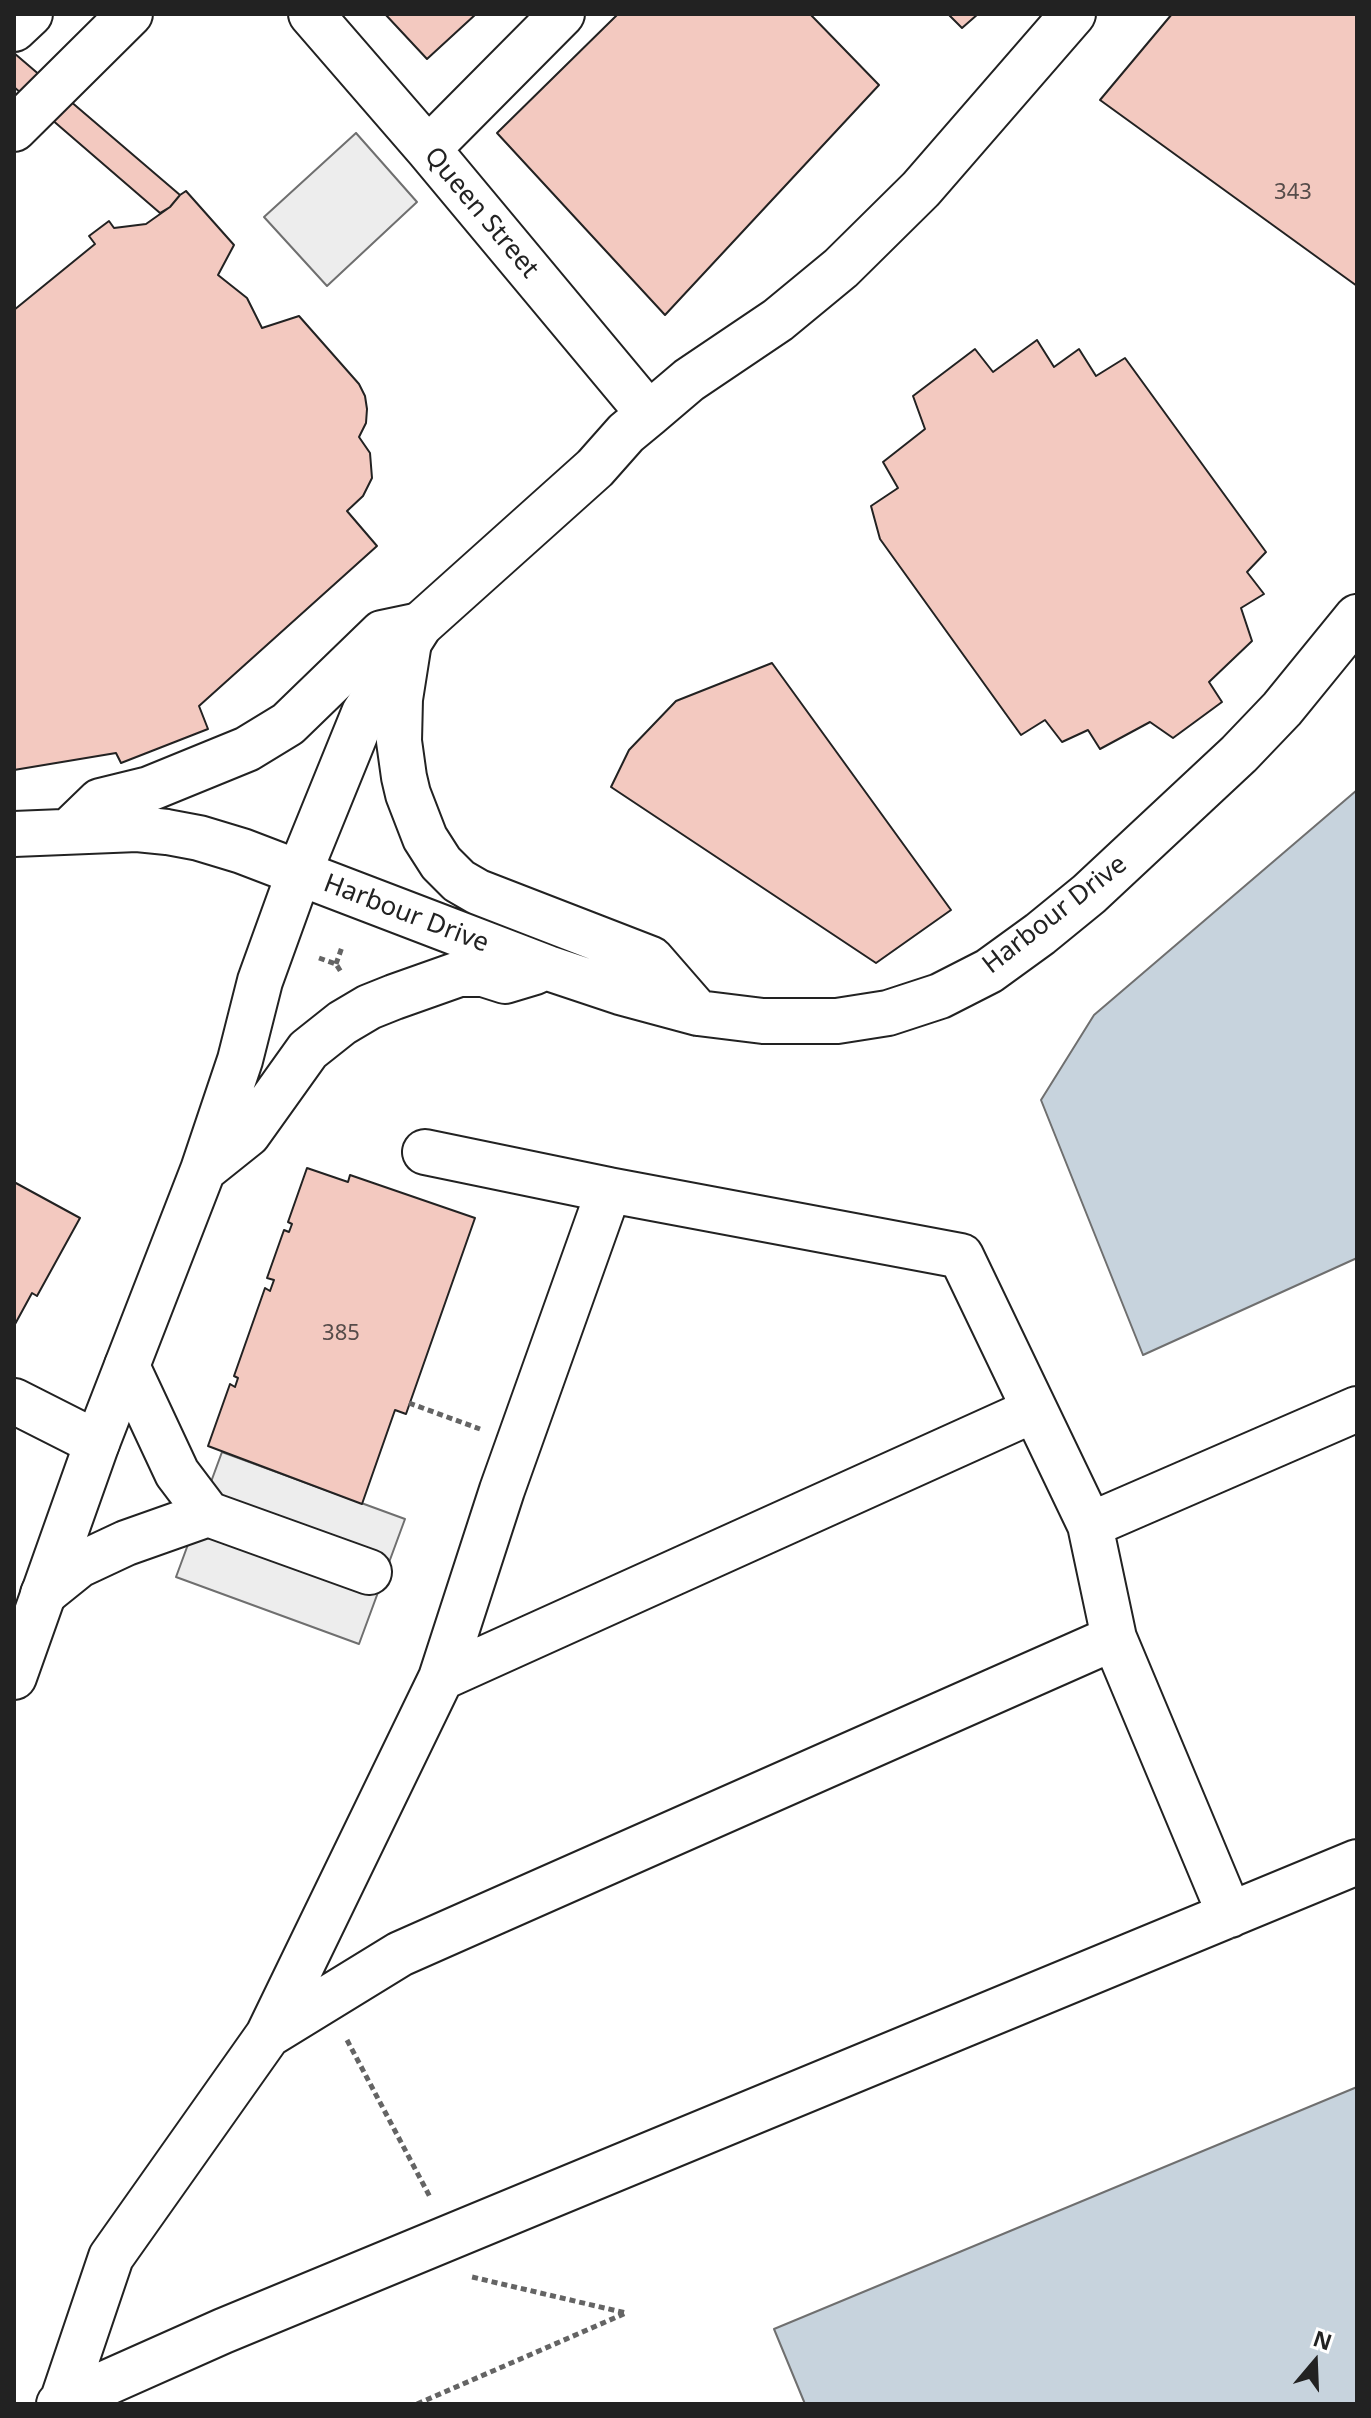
<!DOCTYPE html>
<html>
<head>
<meta charset="utf-8">
<style>
	body { margin:0 }
	#map { position:relative; width:1371px; height:2418px; overflow:hidden; background:#fff; font-family:"Noto Sans",sans-serif }
	canvas { display:block }
	.frame { position:absolute; inset:0; border:16px solid #222; pointer-events:none }
	.north { position:absolute; left:1275px; top:2322px; width:80px; height:80px; -webkit-text-stroke:6px #fff; paint-order:stroke; rotate:19deg; font-size:22px; font-weight:700; line-height:32px; text-align:center; color:#222 }
	.north::after { content:''; display:block; margin:auto; width:28px; height:36px; background:#222; clip-path:polygon(50% 0,100% 100%,50% 72%,0 100%) }
</style>
</head>
<body>
<div id="map">
<canvas width="1371" height="2418"></canvas>
<div class="frame"></div>
<div class="north">N</div>
</div>
<script>
const context = document.querySelector('canvas').getContext('2d');
context.lineJoin = 'round';
function fillPath(path, color) { context.fillStyle = color; context.fill(path, 'evenodd'); }
const toPath = rows => new Path2D(rows.map(r => 'M' + r).join(''));
function stroke(path, color, width, dash) { context.strokeStyle = color; context.lineWidth = width; context.lineCap = dash ? 'butt' : 'round'; context.setLineDash(dash || []); context.stroke(path); }
function write(font, color, halo, rows, align = 'center') {
  context.font = font + ' "Noto Sans",sans-serif'; context.lineWidth = 6; context.setLineDash([]); context.textBaseline = 'middle'; context.strokeStyle = halo; context.fillStyle = color; for (const [text, x, y, turn = 0] of rows) {
    context.save(); context.translate(x, y); context.rotate((+turn || 0) * Math.PI / 180); context.textAlign = isNaN(turn) ? turn : align; if (halo) context.strokeText(text, 0, 0); context.fillText(text, 0, 0); context.restore();
  }
}
const parking = toPath([
	[356,133,417,202,327,286,264,217,356,133],
	[222,1452,405,1519,359,1644,176,1577,222,1452]
]);
fillPath(parking, '#ededed');
stroke(parking, '#6f6f6f', 2);
const water = toPath([
	[1357,790,1357,1258,1143,1355,1041,1100,1094,1015,1357,790],
	[1357,2087,1357,2404,805,2404,774,2329,1357,2087]
]);
fillPath(water, '#c7d3dd');
stroke(water, '#6f6f6f', 2);
const building = toPath([
	[385,14,476,14,427,59,385,14],
	[618,14,810,14,879,85,665,315,497,133,618,14],
	[948,14,978,14,962,28,948,14],
	[1172,14,1357,14,1357,286,1100,100,1172,14],
	[14,53,180,195,170,207,160,213,14,87,14,53],
	[186,191,234,245,218,275,247,298,262,328,299,316,359,384,365,396,367,409,366,423,359,437,370,453,372,478,363,496,347,511,377,546,199,706,208,729,121,763,116,753,14,770,14,310,95,244,89,236,109,221,114,228,146,224,170,207,180,195,186,191],
	[1037,340,1054,367,1079,349,1096,376,1125,358,1266,552,1247,572,1264,594,1241,608,1252,641,1209,682,1222,702,1173,738,1150,722,1100,749,1088,730,1062,742,1045,720,1021,735,880,539,871,506,898,488,883,462,925,429,913,396,975,349,993,372,1037,340],
	[772,663,951,910,876,963,611,787,629,750,676,701,772,663],
	[307,1168,348,1182,350,1175,475,1218,406,1414,395,1410,362,1504,208,1446,230,1384,235,1387,238,1378,234,1376,265,1288,270,1291,274,1280,267,1278,284,1230,289,1232,292,1224,288,1222,307,1168],
	[14,1182,80,1218,37,1296,32,1293,14,1326,14,1182]
]);
fillPath(building, '#f3c9c0');
stroke(building, '#222', 2);
const minor = toPath([
	[311,14,428,149,649,414],
	[428,149,562,14],
	[299,873,364,713,420,625,595,468,626,433,649,414,689,380,778,320,841,268,921,189,1073,14],
	[425,1152,609,1190],
	[127,1366,177,1473,208,1514,369,1572],
	[14,1401,97,1443],
	[1090,1525,1357,1409],
	[43,1594,79,1565,126,1543,208,1514],
	[441,1678,502,1490,609,1190,961,1256,1090,1525,1114,1638,1230,1915],
	[268,2035,441,1678,1034,1410],
	[62,2402,111,2257,268,2035,400,1954,1114,1638],
	[59,2404,223,2331,1357,1862]
]);
const major = toPath([
	[14,29,30,14],
	[14,129,130,14],
	[409,642,400,699,399,741,404,777,408,794,425,838,441,863,459,881,478,892,651,959,698,1013],
	[70,830,100,801,149,789,247,749,288,724,382,633,420,625],
	[14,834,137,829,167,832,199,838,242,851,548,968,620,992,698,1013,763,1021,837,1021,888,1013,940,996,989,971,1040,934,1089,894,1239,754,1282,709,1357,617],
	[203,1170,248,1134,308,1050,342,1023,369,1007,394,997,459,974,483,974,505,981,535,972],
	[14,1677,97,1443,203,1170,240,1060,260,981,299,873]
]);
stroke(minor, '#222', 48);
stroke(major, '#222', 48);
stroke(toPath([
	[319,958,336,964,341,972],
	[336,964,342,947],
	[409,1403,480,1429],
	[347,2040,430,2197],
	[417,2404,626,2313,472,2277]
]), '#646464', 5, [6, 4]);
stroke(minor, '#fff', 44);
stroke(major, '#fff', 44);
write('22px', '#564c4a', null, [
	["343",1293,193],
	["385",341,1334]
]);
write('26px', '#222', '#fff', [
	["Queen Street",481,213,50],
	["Harbour Drive",406,914,21],
	["Harbour Drive",1055,915,-38]
]);
</script>
</body>
</html>
